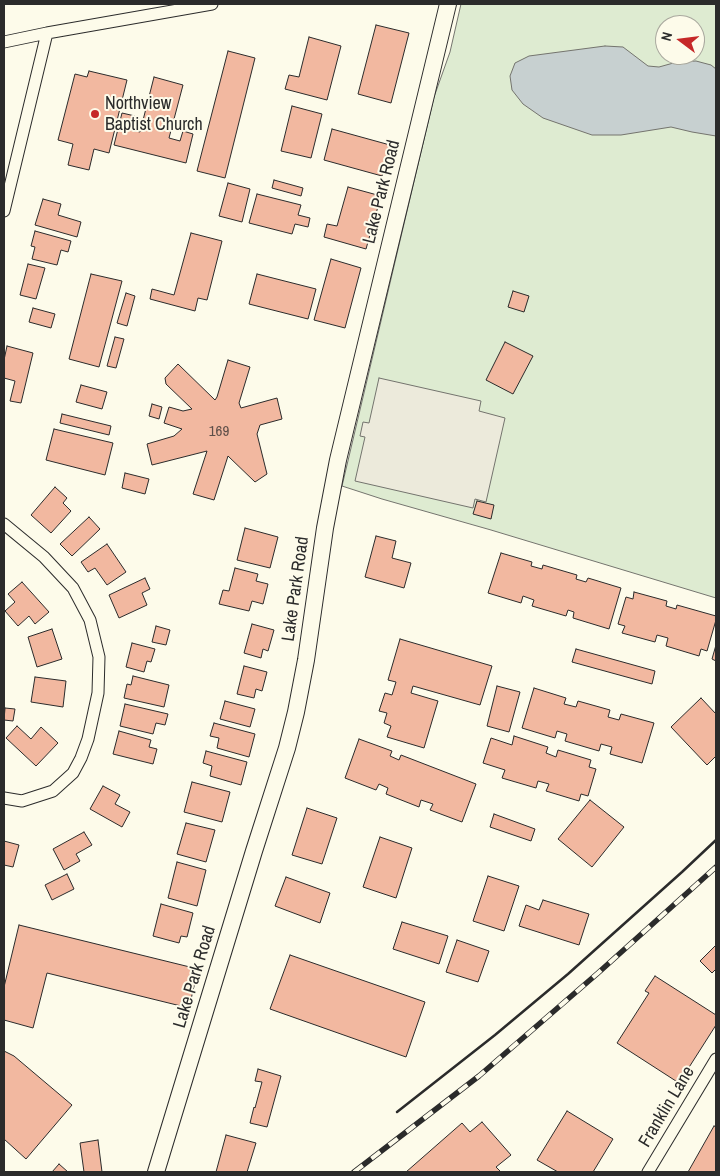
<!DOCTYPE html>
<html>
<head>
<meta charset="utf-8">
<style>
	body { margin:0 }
	#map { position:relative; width:720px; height:1176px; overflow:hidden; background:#fdfbea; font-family:"Archivo Narrow",sans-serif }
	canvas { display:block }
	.frame { position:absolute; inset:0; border:5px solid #2b2b2b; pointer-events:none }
	.north { position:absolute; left:655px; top:15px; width:50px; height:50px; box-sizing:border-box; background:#fdfbea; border:1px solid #a9a89e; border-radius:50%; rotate:285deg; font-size:14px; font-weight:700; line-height:20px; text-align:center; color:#2b2b2b }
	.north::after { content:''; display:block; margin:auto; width:18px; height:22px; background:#c62828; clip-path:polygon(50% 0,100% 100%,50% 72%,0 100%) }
</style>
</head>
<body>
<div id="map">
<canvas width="720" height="1176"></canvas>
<div class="frame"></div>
<div class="north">N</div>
</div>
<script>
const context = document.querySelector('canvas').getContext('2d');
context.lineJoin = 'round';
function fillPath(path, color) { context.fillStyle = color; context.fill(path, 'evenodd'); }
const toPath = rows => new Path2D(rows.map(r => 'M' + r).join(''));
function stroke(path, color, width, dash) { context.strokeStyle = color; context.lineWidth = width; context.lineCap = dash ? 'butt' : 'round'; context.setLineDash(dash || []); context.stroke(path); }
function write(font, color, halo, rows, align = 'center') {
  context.font = font + ' "Archivo Narrow",sans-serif'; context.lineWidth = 4; context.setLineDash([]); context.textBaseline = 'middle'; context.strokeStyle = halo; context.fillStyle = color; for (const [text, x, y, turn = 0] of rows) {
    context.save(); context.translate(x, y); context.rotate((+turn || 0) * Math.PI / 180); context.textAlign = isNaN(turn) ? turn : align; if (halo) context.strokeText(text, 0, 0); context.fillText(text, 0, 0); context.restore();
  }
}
const green = toPath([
	[461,4,716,4,716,598,491,530,382,499,342,486,434,97,450,52,461,4],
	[665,25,695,25,695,55,665,55,665,25]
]);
fillPath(green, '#deebd1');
stroke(green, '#74746e', 1);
const parking = toPath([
	[379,378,481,401,479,411,505,418,486,502,475,499,473,508,355,481,365,437,360,436,363,422,369,423,379,378]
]);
fillPath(parking, '#eceadb');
stroke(parking, '#74746e', 1);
const water = toPath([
	[605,46,623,47,648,66,659,67,677,62,696,61,711,65,716,69,716,136,692,132,671,127,621,135,592,135,543,118,523,104,512,90,510,76,515,63,529,56,605,46]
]);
fillPath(water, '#c7d0d0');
stroke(water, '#74746e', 1);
const building = toPath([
	[376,25,409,33,391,103,358,94,376,25],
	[309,37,341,46,327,100,285,89,289,75,299,77,309,37],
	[228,51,255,58,225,178,197,171,228,51],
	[89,71,127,80,109,153,94,149,89,170,68,165,73,144,58,140,75,74,87,77,89,71],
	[154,77,183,85,169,138,180,141,183,131,193,134,186,163,114,145,122,113,135,116,131,130,140,132,154,77],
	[292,106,322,114,311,158,281,151,292,106],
	[332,129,390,145,382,176,324,160,332,129],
	[274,180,303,188,301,196,272,188,274,180],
	[228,183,250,189,242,222,219,216,228,183],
	[348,187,381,196,366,249,324,237,327,224,337,226,348,187],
	[257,194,301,205,298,215,310,218,308,227,295,224,292,234,249,223,257,194],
	[43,199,61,204,58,215,81,222,77,237,35,225,43,199],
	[35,231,71,241,68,252,61,250,57,265,32,259,35,247,31,246,35,231],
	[191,233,222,241,207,300,198,298,195,311,150,299,152,289,174,295,191,233],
	[331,259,361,268,345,328,314,320,331,259],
	[28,264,45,268,36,299,20,295,28,264],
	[91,274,122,281,99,367,69,359,91,274],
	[257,274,316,289,308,319,249,304,257,274],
	[513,291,529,296,524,312,508,307,513,291],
	[126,293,135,296,127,326,117,323,126,293],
	[33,308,55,314,51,328,29,322,33,308],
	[115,337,124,339,116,368,107,366,115,337],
	[505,342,533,356,513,394,486,380,505,342],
	[7,346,33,353,21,403,10,401,15,381,4,378,4,360,7,346],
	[228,360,250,367,239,403,241,408,277,398,282,419,260,425,257,434,267,474,255,482,228,456,214,500,193,494,207,451,152,465,147,444,174,436,182,429,164,423,169,407,183,411,192,409,166,384,165,378,178,364,215,400,217,397,228,360],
	[81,385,107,392,102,409,76,402,81,385],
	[152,404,162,407,159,419,149,416,152,404],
	[62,414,111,426,109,435,60,423,62,414],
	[54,429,113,443,105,475,46,460,54,429],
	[125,473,149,479,145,494,122,488,125,473],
	[55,487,67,498,63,503,71,511,51,533,31,515,55,487],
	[477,501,494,505,491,519,473,514,477,501],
	[89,517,100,529,72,556,60,544,89,517],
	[245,528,278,537,270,568,237,560,245,528],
	[376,536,396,541,392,558,411,563,404,588,365,577,376,536],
	[107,544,126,572,107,585,95,568,88,572,81,562,107,544],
	[501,553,532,562,531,566,542,569,543,565,577,575,576,579,586,582,588,578,621,588,609,629,573,618,574,612,568,610,566,616,532,606,534,600,523,596,521,603,488,593,501,553],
	[235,568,258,574,256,581,268,584,263,604,252,601,249,611,219,604,223,590,229,591,235,568],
	[145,578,150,589,142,593,147,605,119,618,109,595,145,578],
	[22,582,49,612,35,624,29,616,18,626,5,611,15,602,8,594,22,582],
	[634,592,667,601,666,606,676,609,677,605,716,616,716,620,707,651,701,649,699,656,666,646,668,638,657,635,655,642,622,633,625,626,618,624,626,597,633,599,634,592],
	[252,624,274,630,268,651,263,649,261,658,244,653,252,624],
	[156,626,170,630,166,645,152,642,156,626],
	[52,629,62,659,37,667,28,637,52,629],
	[400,639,492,666,480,705,413,686,411,693,438,701,424,748,387,737,391,726,384,723,387,713,379,711,385,693,392,695,396,682,388,680,400,639],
	[132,643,155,649,151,662,147,661,144,672,126,667,132,643],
	[716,645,716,661,712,659,716,645],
	[576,649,655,671,652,684,572,662,576,649],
	[244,666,267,672,262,691,256,689,254,698,237,694,244,666],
	[133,676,169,685,164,707,124,698,127,684,131,685,133,676],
	[35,677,66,681,63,707,31,702,35,677],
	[497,686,520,692,509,732,487,726,497,686],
	[534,688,566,698,564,704,576,707,578,701,610,710,608,717,619,720,621,714,654,723,642,763,610,754,612,747,601,744,599,751,565,741,567,734,557,731,555,738,522,728,534,688],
	[701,698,716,714,716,756,707,765,671,727,701,698],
	[225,701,255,709,250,727,220,719,225,701],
	[125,704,168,714,165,725,156,723,153,734,120,726,125,704],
	[5,708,15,709,13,721,4,720,5,708],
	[214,723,255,734,249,757,217,748,219,738,210,736,214,723],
	[17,726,31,739,41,727,58,743,36,766,6,738,17,726],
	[119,731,151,740,149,747,157,749,153,764,113,754,119,731],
	[514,736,548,747,546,753,556,757,558,750,591,760,589,767,596,769,588,796,581,794,579,801,546,791,549,784,538,781,536,788,502,778,505,770,483,763,491,738,512,745,514,736],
	[359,739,392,751,390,756,399,760,401,755,476,784,462,822,430,810,433,804,421,800,419,807,386,794,388,788,379,784,376,790,345,778,359,739],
	[206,751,247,762,241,785,210,776,212,766,203,763,206,751],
	[192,782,230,792,222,822,184,812,192,782],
	[103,786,120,795,115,804,130,812,122,827,90,809,103,786],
	[590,800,624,827,592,867,558,839,590,800],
	[307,808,337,818,322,864,292,855,307,808],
	[494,814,535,829,531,841,490,827,494,814],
	[186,823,215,830,206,862,177,854,186,823],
	[84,832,92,845,76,854,80,861,64,870,53,849,84,832],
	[380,837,412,848,396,898,363,887,380,837],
	[4,841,19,845,13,867,4,865,4,841],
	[177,862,206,870,197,906,168,898,177,862],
	[67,874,74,889,52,900,45,885,67,874],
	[488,876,519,886,504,931,473,921,488,876],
	[286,877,330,893,320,923,275,906,286,877],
	[543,900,589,914,579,945,519,926,526,905,539,910,543,900],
	[161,904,193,913,187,937,181,936,179,943,153,936,161,904],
	[402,922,448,936,439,964,393,949,402,922],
	[19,925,198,969,189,1008,47,973,33,1028,4,1020,4,987,19,925],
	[457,940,489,951,478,982,446,972,457,940],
	[716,945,716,969,712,973,700,961,716,945],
	[290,955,425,1002,406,1057,270,1009,290,955],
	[655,976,716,1015,716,1025,679,1083,617,1043,649,993,645,991,655,976],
	[4,1051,14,1056,72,1105,26,1159,4,1139,4,1051],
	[258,1069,281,1076,267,1127,250,1123,254,1107,255,1108,262,1082,255,1081,258,1069],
	[567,1111,613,1139,593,1172,558,1172,537,1160,567,1111],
	[482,1122,511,1155,496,1167,501,1172,406,1172,462,1123,470,1132,482,1122],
	[714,1126,716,1127,716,1172,688,1172,714,1126],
	[226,1135,256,1143,247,1172,216,1172,226,1135],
	[98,1140,102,1172,84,1172,80,1143,98,1140],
	[59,1164,68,1172,52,1172,59,1164]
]);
fillPath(building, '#f2b8a0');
stroke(building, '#2b2b2b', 1);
const street = toPath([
	[4,42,47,33,212,4],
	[4,211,47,33],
	[4,524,44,557,73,588,90,620,99,657,98,693,88,739,81,758,73,773,53,791,22,801,4,798],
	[648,1172,716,1059]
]);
const secondary = toPath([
	[156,1172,254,851,287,748,296,712,306,660,325,528,338,460,448,4]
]);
stroke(street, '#2b2b2b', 13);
stroke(secondary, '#2b2b2b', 18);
stroke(street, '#fdfbea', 11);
stroke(secondary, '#fdfbea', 16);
const rail = toPath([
	[354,1172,479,1076,598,973,716,867]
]);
stroke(rail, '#2b2b2b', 5.5);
stroke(rail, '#fdfbea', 4, [11]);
stroke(toPath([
	[397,1112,495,1035,568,974,682,872,716,840]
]), '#2b2b2b', 2.5);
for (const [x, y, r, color] of [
	[95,114,5,"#c62828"]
]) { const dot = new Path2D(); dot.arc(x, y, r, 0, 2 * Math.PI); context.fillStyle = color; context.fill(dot); stroke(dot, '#fdfbea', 2); }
write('15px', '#5d4e48', null, [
	["169",219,432]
]);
write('18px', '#2b2b2b', '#fdfbea', [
	["Northview",105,104],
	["Baptist Church",105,125]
], 'left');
write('18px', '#2b2b2b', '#fdfbea', [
	["Lake Park Road",382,192,-76],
	["Lake Park Road",296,589,-82],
	["Lake Park Road",195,977,-73],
	["Franklin Lane",667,1107,-59]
]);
</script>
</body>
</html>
